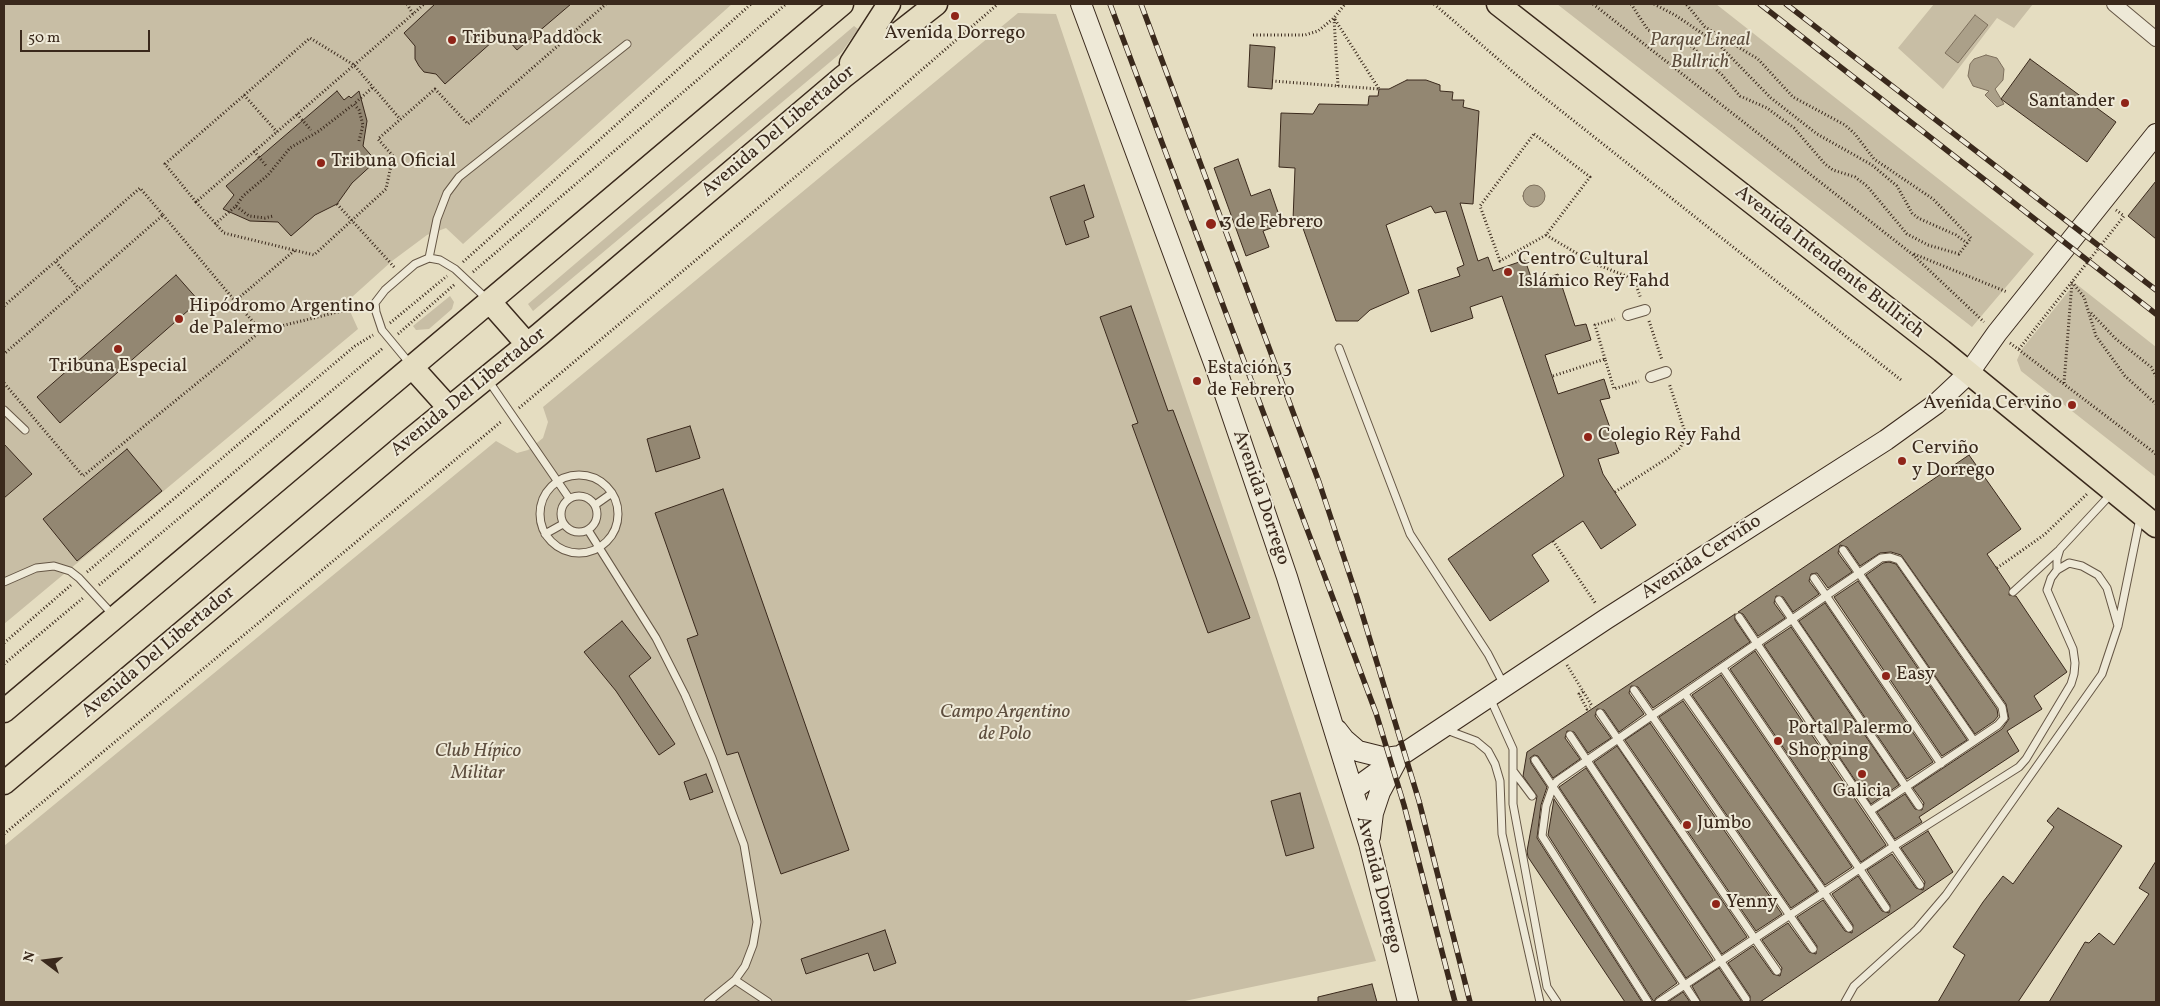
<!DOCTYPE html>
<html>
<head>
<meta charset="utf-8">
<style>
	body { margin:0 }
	#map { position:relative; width:2160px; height:1006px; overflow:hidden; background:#e5ddc1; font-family:Vollkorn,serif }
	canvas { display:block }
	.frame { position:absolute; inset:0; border:5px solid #3a291c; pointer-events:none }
	.north { position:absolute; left:20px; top:936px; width:50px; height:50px; -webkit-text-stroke:4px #eee9d7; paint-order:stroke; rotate:285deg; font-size:14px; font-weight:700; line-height:20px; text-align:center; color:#3a291c }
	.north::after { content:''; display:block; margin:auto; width:18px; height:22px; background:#3a291c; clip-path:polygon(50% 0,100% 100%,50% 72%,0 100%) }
	.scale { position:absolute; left:20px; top:30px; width:130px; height:22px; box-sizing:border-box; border:2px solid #3a291c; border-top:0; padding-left:6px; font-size:15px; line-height:18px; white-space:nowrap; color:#3a291c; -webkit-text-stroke:4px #eee9d7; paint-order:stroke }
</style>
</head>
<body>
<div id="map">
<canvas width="2160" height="1006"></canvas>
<div class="frame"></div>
<div class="north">N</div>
<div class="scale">50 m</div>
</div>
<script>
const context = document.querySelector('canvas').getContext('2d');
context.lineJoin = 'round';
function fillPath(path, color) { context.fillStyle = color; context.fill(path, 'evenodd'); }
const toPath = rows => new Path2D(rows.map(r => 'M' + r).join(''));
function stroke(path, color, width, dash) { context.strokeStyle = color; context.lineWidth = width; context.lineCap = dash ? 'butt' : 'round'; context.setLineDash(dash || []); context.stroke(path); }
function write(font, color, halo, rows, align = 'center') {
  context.font = font + ' Vollkorn,serif'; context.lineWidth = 4; context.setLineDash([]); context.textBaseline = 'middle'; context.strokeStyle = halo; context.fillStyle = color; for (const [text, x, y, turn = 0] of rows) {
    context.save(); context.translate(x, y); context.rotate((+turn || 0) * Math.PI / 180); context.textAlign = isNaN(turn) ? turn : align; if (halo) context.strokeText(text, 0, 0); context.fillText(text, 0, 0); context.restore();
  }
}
fillPath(toPath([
	[4,4,732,4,463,244,446,228,427,235,392,261,352,297,349,309,358,329,4,624],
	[1557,4,1716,4,2034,254,1972,327],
	[1934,4,1995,5,2033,4,2014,28,1997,18,1943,89,1898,48],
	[1018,13,1056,14,1376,961,1180,1002,4,1002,4,846,496,441,517,453,528,450,543,438,548,422,543,407],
	[854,26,858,29,842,52,533,311,528,304],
	[2075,283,2156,347,2156,477,2021,371,2017,360,2022,349],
	[450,296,454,302,452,309,429,329,416,330,413,326]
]), '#c8bea5');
const water = toPath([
	[1975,15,1988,25,1958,63,1945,53,1975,15],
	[1986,55,1997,58,2004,69,2003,80,1995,89,2004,104,1997,107,1985,95,1989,91,1973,86,1968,76,1970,64,1974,59,1986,55],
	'1523 196a11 11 0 1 1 22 0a11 11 0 1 1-22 0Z'
]);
fillPath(water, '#aba089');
stroke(water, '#7e705d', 1);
const building = toPath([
	[435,4,571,4,517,50,502,33,445,84,436,74,424,72,419,66,415,59,415,46,404,33,435,4],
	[1250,45,1275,47,1272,89,1248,87,1250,45],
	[2030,59,2116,122,2087,162,2001,99,2030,59],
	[1407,80,1426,80,1440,85,1440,91,1453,92,1452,100,1464,100,1463,107,1479,111,1473,204,1460,203,1478,261,1488,257,1493,271,1525,260,1533,283,1558,274,1575,326,1586,324,1591,340,1545,355,1558,394,1604,379,1610,398,1600,400,1619,453,1598,459,1603,474,1636,525,1601,549,1583,521,1532,555,1549,581,1490,621,1448,559,1564,476,1502,296,1470,307,1473,318,1431,332,1418,290,1460,276,1457,268,1464,265,1446,211,1435,213,1431,206,1386,225,1409,293,1370,310,1358,321,1336,321,1299,217,1293,220,1295,168,1279,167,1281,113,1313,114,1319,104,1368,105,1369,96,1378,96,1379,89,1389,89,1407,80],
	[337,91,344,100,349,96,351,98,359,91,367,121,363,146,376,161,352,183,337,204,315,215,291,236,278,222,250,221,223,209,234,195,226,186,337,91],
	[1238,159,1251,196,1270,189,1282,224,1263,231,1269,247,1246,256,1214,168,1238,159],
	[2156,181,2156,239,2128,216,2156,181],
	[1084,185,1094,217,1084,221,1089,237,1066,245,1050,197,1084,185],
	[176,275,199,301,60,423,37,397,176,275],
	[1131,306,1168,411,1173,410,1250,618,1208,633,1132,425,1138,423,1100,317,1131,306],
	[690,426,700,458,656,472,647,439,690,426],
	[4,444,32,474,4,498,4,444],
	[127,449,162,491,77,561,43,519,127,449],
	[1969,455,2021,529,1987,554,2010,588,2009,595,2016,596,2067,672,2034,696,2042,709,2007,731,2019,751,1919,817,1922,822,1895,839,1877,812,1905,794,1915,809,1922,810,1924,803,1913,788,2002,729,2009,719,2006,704,1901,555,1891,552,1880,553,1860,566,1847,547,1840,545,1838,553,1852,572,1828,588,1817,573,1811,574,1809,581,1819,594,1793,612,1783,597,1776,596,1774,603,1785,618,1758,636,1743,614,1738,612,1969,455],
	[723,489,849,850,781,874,738,752,727,755,687,639,698,635,655,513,723,489],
	[1889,562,1896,564,1997,709,1998,716,1994,721,1975,734,1866,575,1883,563,1889,562],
	[1858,581,1967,740,1942,756,1834,597,1858,581],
	[1825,603,1933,762,1907,779,1799,621,1825,603],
	[1735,614,1735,620,1750,642,1653,708,1638,687,1631,686,1629,693,1644,714,1619,732,1604,710,1597,709,1595,716,1611,738,1588,753,1574,732,1567,731,1565,738,1580,759,1553,778,1538,756,1534,755,1530,758,1531,763,1547,787,1541,805,1537,838,1642,1002,1625,1002,1528,857,1527,851,1537,796,1523,776,1527,752,1735,614],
	[622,621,651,658,629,676,675,744,659,755,616,691,584,652,622,621],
	[1791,627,1899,785,1871,804,1764,645,1791,627],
	[1755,651,1886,845,1861,862,1730,669,1755,651],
	[1721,675,1852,867,1825,885,1692,695,1721,675],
	[1683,701,1817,891,1791,908,1659,717,1683,701],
	[1650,723,1782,914,1756,931,1625,740,1650,723],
	[1617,746,1747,937,1722,954,1594,762,1617,746],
	[1586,768,1713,960,1686,978,1559,787,1586,768],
	[706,774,713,792,690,800,684,782,706,774],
	[1300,793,1314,848,1286,856,1271,801,1300,793],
	[1554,799,1677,983,1656,998,1654,1002,1548,835,1554,799],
	[2058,808,2122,846,2018,1002,1938,1002,1965,955,1953,947,1983,902,2003,876,2013,884,2054,827,2047,821,2058,808],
	[1928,831,1953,872,1760,1002,1750,1002,1750,996,1728,963,1753,946,1773,974,1780,976,1782,968,1762,940,1788,923,1809,952,1816,954,1817,946,1797,917,1823,900,1845,931,1852,933,1853,925,1832,894,1858,876,1882,911,1889,913,1890,905,1867,870,1892,854,1916,888,1923,890,1925,882,1901,848,1928,831],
	[2156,861,2156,1002,2049,1002,2085,942,2089,943,2099,933,2114,945,2149,894,2139,888,2156,861],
	[885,930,896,963,874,971,868,953,806,974,801,959,885,930],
	[1719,968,1742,1002,1701,1002,1692,986,1719,968],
	[1372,984,1377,1002,1318,1002,1318,997,1372,984],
	[1683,992,1690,1002,1668,1002,1683,992]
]);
fillPath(building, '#938772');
stroke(building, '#3a291c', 1);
const service = toPath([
	[429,258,437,219,447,193,459,177,627,44],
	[1339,348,1410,534,1488,654,1504,685],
	[411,365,382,330,376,312,375,303,385,290,415,264,429,258,440,260,455,269,488,300],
	[488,380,569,498],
	[4,410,25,430],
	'540 514a39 39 0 1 1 78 0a39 39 0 1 1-78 0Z',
	'561 514a18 18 0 1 1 36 0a18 18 0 1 1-36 0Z',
	[595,505,612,493],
	[588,530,656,638,685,695,712,758,744,845,757,922,753,945,745,966,735,980,708,1002],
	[545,534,563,524],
	[1843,550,1974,741],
	[2057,570,2057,559,2060,549,2111,494],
	[1814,578,1941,764],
	[4,582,36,568,54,566,70,571,79,578,114,616],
	[2013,592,2058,551],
	[1779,600,1919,806],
	[1739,617,1920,885],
	[1723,668,1886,908],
	[1634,690,1813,949],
	[1685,694,1849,928],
	[1490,698,1513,749,1513,804,1547,987,1557,1002],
	[1600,713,1777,971],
	[1444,729,1476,741,1488,751,1495,764,1500,781,1502,834,1540,1002],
	[1570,735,1746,999],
	[1535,760,1696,1002],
	[1514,772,1532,796],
	[735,980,768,1002],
	[1648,1002,1542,836,1546,806,1553,786,1557,781,1881,558,1890,557,1899,560,2002,707,2004,718,1998,725,1870,811],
	[1659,1002,1894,846,2019,767,2026,759,2071,684,2074,674,2075,663,2073,649,2047,590,2051,578,2057,570,2069,563,2082,566,2098,575,2107,588,2118,626],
	[1845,1002,1854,986,1917,929,1946,895,2102,674,2118,626,2140,518]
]);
const pedestrian = toPath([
	[1628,315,1645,310],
	[1651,377,1666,372]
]);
const minor = toPath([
	[2114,4,2156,39]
]);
const secondary = toPath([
	[1081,4,1217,371,1287,577,1369,843,1408,1002],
	[1337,730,1344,739,1358,751,1386,758,1400,756],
	[1353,790,1400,756,1606,619,1886,440,1936,404,1968,374,1997,333,2156,134],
	[1370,837,1373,813,1380,792,1396,762]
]);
const primary = toPath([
	[1498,4,1942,351,2156,526],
	[851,63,889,4],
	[490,302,527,344],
	[412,367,449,408],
	[4,711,842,4],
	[4,783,409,441,540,334,843,77,936,4]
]);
stroke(service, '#655645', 9);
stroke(pedestrian, '#655645', 12);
stroke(minor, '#655645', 16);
stroke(secondary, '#3a291c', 22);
stroke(primary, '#3a291c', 25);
stroke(toPath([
	[407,4,413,14,424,4],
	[1434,4,1526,83,1901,380],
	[1593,4,1912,254,1984,322],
	[1631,4,1648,30,1690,45,1722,75,1740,96,1767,108,1794,128,1825,164,1833,170,1855,177,1867,186,1907,234,1928,245,1959,254,1971,238,1933,199,1874,159,1855,134,1845,125,1793,97,1758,59,1705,27,1686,4],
	[1654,4,1675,15,1718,44,1771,98,1817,134,1872,165,1897,186,1912,213,1918,218,1956,235,1967,243],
	[413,14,196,202,224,233,314,255,386,189,393,156,378,139,435,89,468,124,606,4],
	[1253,35,1305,35,1318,31,1334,18,1345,4],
	[1272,81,1379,89],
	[1338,86,1334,18,1379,89],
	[244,95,277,132],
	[297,114,311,130],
	[1534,134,1590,177,1546,235,1500,261,1480,206,1534,134],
	[359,141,363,125,359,110,354,104,373,87],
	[254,151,267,167],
	[196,202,165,164,310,38,354,65,400,119],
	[337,204,395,268],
	[236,206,243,196,268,175,290,148,319,131,354,104],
	[163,215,235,301,295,250],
	[215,224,236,206,249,216,265,218,273,216],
	[1546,235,1593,263,1626,276,1635,282,1641,299],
	[1914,254,2007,292],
	[56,262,78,288],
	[463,262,751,4],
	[473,272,786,4],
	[2072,282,2084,297,2096,336,2125,376,2156,404],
	[235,301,261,331],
	[4,306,140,188,163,215,4,354],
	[2091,313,2116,339,2151,367,2156,376],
	[1649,321,1662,360],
	[390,323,447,276],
	[398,334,455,284],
	[2010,343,2156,454],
	[2019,349,2124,216,2116,210],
	[1605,359,1595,325,1615,319],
	[1553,376,1605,359,1614,389,1639,381],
	[4,383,83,476,261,331,366,305],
	[2064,383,2072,282],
	[519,408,874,111,998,4],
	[1615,492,1672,455,1680,448,1684,440,1684,429,1669,383],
	[1553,541,1596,604],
	[1997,568,2044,535,2088,493],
	[87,572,355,346,373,335],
	[99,585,383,348],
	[4,643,71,585],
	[4,664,83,598],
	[1567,665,1592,706],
	[1583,692,1579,694,1587,709,1590,707],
	[4,834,502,421]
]), '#3a291c', 3, [1, 2.5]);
stroke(service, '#eee9d7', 7);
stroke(pedestrian, '#eee9d7', 10);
stroke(minor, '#eee9d7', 14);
stroke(secondary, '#eee9d7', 20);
stroke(primary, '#e5ddc1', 22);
const rail = toPath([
	[1110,4,1376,713,1404,805,1455,1002],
	[1141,4,1319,482,1357,597,1419,801,1470,1002],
	[1760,4,2156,314],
	[1786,4,2156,290]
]);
stroke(rail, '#3a291c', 5.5);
stroke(rail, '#eee9d7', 4, [11]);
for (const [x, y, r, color] of [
	[955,16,5,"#8f2418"],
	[452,40,5,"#8f2418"],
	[2125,103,5,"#8f2418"],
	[321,163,5,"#8f2418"],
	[1211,224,6,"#8f2418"],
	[1508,272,5,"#8f2418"],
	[179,319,5,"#8f2418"],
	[118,349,5,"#8f2418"],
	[1197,381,5,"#8f2418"],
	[2072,405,5,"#8f2418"],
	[1588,437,5,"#8f2418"],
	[1902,461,5,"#8f2418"],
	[1886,676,5,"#8f2418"],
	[1778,741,5,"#8f2418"],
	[1862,774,5,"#8f2418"],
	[1687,825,5,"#8f2418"],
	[1716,904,5,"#8f2418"]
]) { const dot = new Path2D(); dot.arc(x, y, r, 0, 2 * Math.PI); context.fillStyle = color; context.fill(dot); stroke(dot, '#eee9d7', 2); }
write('19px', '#3a291c', '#eee9d7', [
	["Avenida Dorrego",955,35,"center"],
	["Tribuna Paddock",462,40],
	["Santander",2115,103,"right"],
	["Tribuna Oficial",331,163],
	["3 de Febrero",1222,224],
	["Centro Cultural",1518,261],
	["Islámico Rey Fahd",1518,283],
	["Hipódromo Argentino",189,308],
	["de Palermo",189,330],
	["Tribuna Especial",118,368,"center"],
	["Estación 3",1207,370],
	["de Febrero",1207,392],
	["Avenida Cerviño",2062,405,"right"],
	["Colegio Rey Fahd",1598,437],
	["Cerviño",1912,450],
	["y Dorrego",1912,472],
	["Easy",1896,676],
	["Portal Palermo",1788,730],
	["Shopping",1788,752],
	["Galicia",1862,793,"center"],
	["Jumbo",1697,825],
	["Yenny",1726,904]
], 'left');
write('italic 19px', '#5e4e3e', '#eee9d7', [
	["Parque Lineal",1700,42],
	["Bullrich",1700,64],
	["Campo Argentino",1005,714],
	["de Polo",1005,736],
	["Club Hípico",478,753],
	["Militar",478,775]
]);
write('19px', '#3a291c', '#eee9d7', [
	["Avenida Del Libertador",779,132,-40],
	["Avenida Intendente Bullrich",1829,263,38],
	["Avenida Del Libertador",469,393,-39],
	["Avenida Dorrego",1260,498,71],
	["Avenida Cerviño",1702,558,-33],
	["Avenida Del Libertador",159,653,-40],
	["Avenida Dorrego",1378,885,76]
]);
</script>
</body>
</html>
